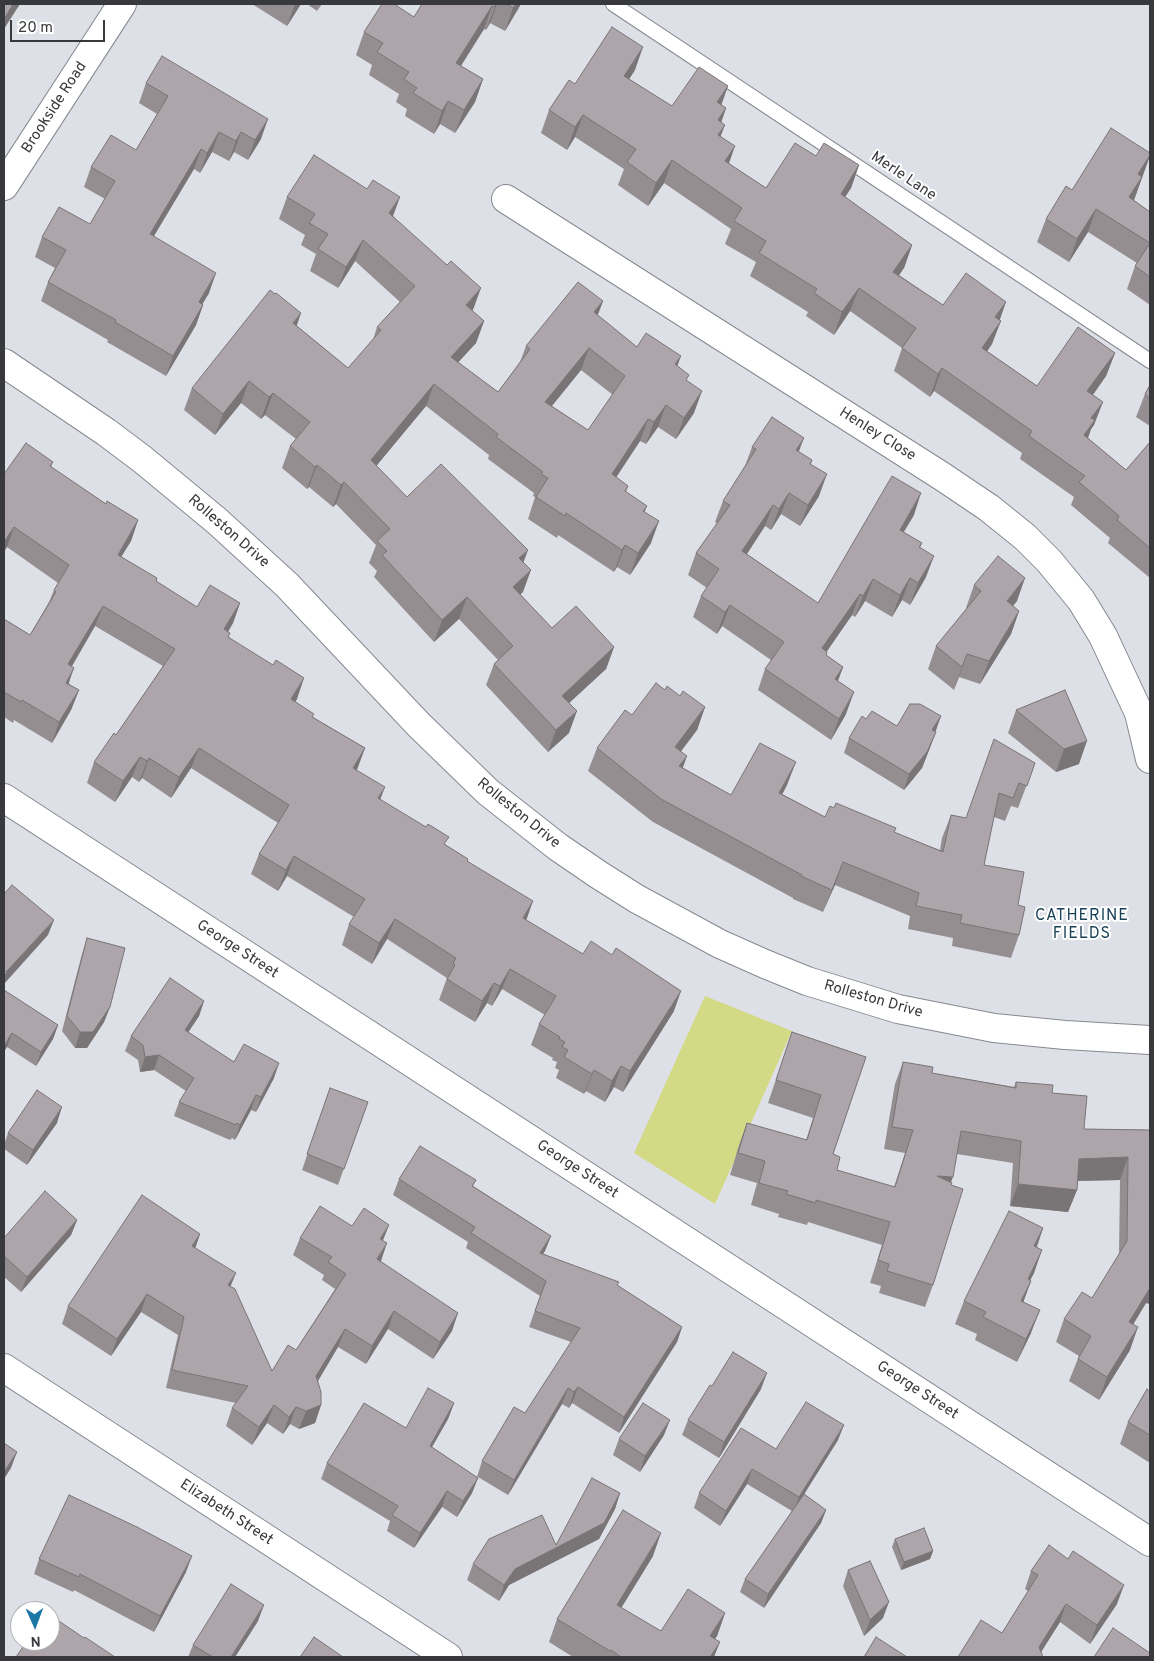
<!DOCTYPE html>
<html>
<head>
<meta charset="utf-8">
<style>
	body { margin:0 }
	#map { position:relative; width:1154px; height:1661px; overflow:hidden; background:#dee0e8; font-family:Overpass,sans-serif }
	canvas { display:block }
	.frame { position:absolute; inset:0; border:5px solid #38393c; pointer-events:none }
	.north { position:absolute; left:10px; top:1601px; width:50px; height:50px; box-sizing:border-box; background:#fff; border:1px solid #afb0b1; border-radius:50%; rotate:178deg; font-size:14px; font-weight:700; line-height:20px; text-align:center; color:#38393c }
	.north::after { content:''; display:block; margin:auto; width:18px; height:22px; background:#1d77a5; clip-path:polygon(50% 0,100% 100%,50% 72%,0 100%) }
	.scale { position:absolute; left:10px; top:20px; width:95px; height:22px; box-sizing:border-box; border:2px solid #38393c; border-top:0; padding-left:6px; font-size:15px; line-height:18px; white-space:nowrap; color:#38393c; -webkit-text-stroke:4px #fff; paint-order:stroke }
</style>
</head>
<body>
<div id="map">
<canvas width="1154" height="1661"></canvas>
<div class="frame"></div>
<div class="north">N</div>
<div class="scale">20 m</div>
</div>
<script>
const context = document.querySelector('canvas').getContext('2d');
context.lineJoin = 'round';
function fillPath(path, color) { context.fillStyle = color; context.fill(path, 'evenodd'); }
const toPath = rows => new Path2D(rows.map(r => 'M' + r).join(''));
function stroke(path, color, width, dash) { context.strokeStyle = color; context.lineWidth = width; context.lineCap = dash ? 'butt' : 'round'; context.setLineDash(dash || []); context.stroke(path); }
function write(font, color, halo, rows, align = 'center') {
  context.font = font + ' Overpass,sans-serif'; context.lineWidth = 4; context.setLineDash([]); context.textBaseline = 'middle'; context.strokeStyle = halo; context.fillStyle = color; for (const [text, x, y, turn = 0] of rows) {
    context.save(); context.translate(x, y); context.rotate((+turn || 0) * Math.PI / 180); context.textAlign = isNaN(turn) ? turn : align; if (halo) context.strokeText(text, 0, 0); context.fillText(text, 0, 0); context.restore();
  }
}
fillPath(toPath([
	[705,996,792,1031,715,1204,634,1153]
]), '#d4d986');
const service = toPath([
	[613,4,1150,361]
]);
const minor = toPath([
	[506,199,943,477,989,508,1025,537,1049,561,1081,600,1103,636,1139,713,1150,759],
	[4,798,1150,1542],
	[4,1368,448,1657]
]);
const tertiary = toPath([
	[4,186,122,4]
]);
const secondary = toPath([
	[4,363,106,432,142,459,217,521,287,585,418,724,488,792,558,847,599,875,637,899,720,944,765,964,807,981,898,1009,994,1028,1065,1035,1150,1040]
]);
stroke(service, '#878990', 16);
stroke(minor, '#878990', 30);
stroke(tertiary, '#878990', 30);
stroke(secondary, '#878990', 30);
stroke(service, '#fff', 14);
stroke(minor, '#fff', 28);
stroke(tertiary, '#fff', 28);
stroke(secondary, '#fff', 28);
fillPath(toPath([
	[252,4,301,4,287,26],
	[307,4,322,4,317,11],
	[422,4,521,4,505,31,490,23,486,30,484,29,461,66,483,79,475,102,455,133,440,124,434,134,405,116,407,109,396,102,399,94,369,75,372,65,356,55,364,32,414,17],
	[635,70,629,79,672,106,721,105,726,108,721,123,721,136,729,164,766,188,816,156,859,165,851,188,845,197,912,245,904,268,899,275,943,305,999,320,992,344,987,351,1037,386,1115,353,1106,376,1093,395,1094,425,1091,429,1088,438,1126,470,1150,442,1150,578,1108,543,1110,538,1071,505,1074,497,1020,459,1022,453,934,391,930,397,894,371,902,348,850,311,834,335,806,316,808,312,750,276,756,262,725,244,731,229,664,183,648,206,618,185,624,169,575,137,567,150,541,133,549,110,575,84],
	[146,83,261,139,248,160,234,152,229,161,212,152,200,173,194,169,154,236,209,293,202,304,203,305,196,325,166,376,107,342,108,340,41,301,48,282,55,268,35,257,42,237,90,224,105,199,84,187,91,167,136,150,157,114,139,103],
	[1150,153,1150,156,1134,200,1150,212,1150,305,1127,289,1135,266,1137,263,1088,232,1069,262,1037,242,1046,219,1072,190],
	[287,197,393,216,472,311,484,321,476,343,458,362,498,392,520,362,526,346,603,301,597,315,637,347,677,366,687,381,694,413,676,439,658,427,646,444,640,441,616,477,628,486,626,492,647,506,645,512,651,543,630,575,617,567,614,572,558,535,557,538,528,519,535,497,533,496,534,493,488,459,489,455,426,406,376,466,407,497,523,562,523,592,520,594,552,628,614,647,606,669,569,703,569,733,548,752,486,685,494,664,498,660,459,619,434,642,374,577,377,571,369,563,376,545,336,504,333,507,309,487,307,489,282,468,290,446,296,439,265,415,261,419,241,403,215,435,184,410,192,388,297,326,348,368,373,340,377,327,400,302,355,261,338,288,310,271,316,254,301,245,305,235,279,219],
	[581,370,613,395,588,430,552,406],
	[1150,385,1150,426,1136,417,1145,394],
	[752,447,799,452,812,460,811,464,819,496,800,526,781,514,771,530,765,526,747,554,818,603,914,515,903,532,922,543,920,548,926,577,910,605,902,600,892,617,865,601,855,617,852,615,827,651,826,655,843,667,838,681,846,714,831,740,758,690,765,669,771,660,722,626,717,634,693,617,701,596,707,588,688,575,696,553,717,523,715,522,723,501,745,466],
	[53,462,51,467,106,504,138,520,131,541,121,557,157,578,156,581,197,607,240,603,233,623,228,632,229,637,297,699,295,702,313,717,365,748,357,770,380,799,446,845,468,859,467,861,526,920,674,1011,623,1092,614,1087,605,1102,586,1091,584,1094,556,1078,559,1070,555,1068,557,1062,552,1060,553,1058,531,1045,539,1024,545,1015,502,989,492,1006,487,1003,475,1022,439,1000,447,978,387,939,372,964,342,945,349,924,354,917,287,876,278,891,251,874,259,854,278,823,191,768,171,798,142,778,139,782,132,777,115,802,87,783,94,762,116,735,163,666,95,626,72,666,69,684,79,690,71,710,52,743,14,720,13,723,4,717,4,619,30,635,49,602,54,590,58,583,7,547,4,473],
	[974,585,1017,601,1013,606,1019,611,1011,634,980,684,959,677,954,690,928,669,936,646,967,608,966,608],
	[665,690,680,696,705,707,697,730,681,751,683,768,731,795,787,785,782,794,825,817,894,833,940,850,942,838,951,815,966,818,1035,763,1018,808,1011,806,1005,821,994,817,984,865,1018,905,1019,935,1011,958,952,946,953,938,908,929,910,916,835,885,823,912,793,899,793,898,653,822,588,771,597,748,632,715],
	[1065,690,1079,764,1056,772,1008,733,1016,710],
	[941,716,930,748,922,768,904,790,844,753,849,738,866,719,897,726],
	[87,938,110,1007,104,1022,87,1048,75,1048,62,1031,82,954],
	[4,990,58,1025,53,1039,36,1066,7,1047],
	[204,1001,199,1016,188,1032,234,1062,274,1078,256,1112,251,1110,235,1140,232,1138,230,1140,174,1116,179,1102,186,1091,154,1070,140,1072,138,1060,125,1051,131,1036],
	[792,1032,866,1057,833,1154,837,1170,894,1187,905,1153,884,1149,895,1084,903,1062,932,1073,1014,1087,1016,1082,1052,1093,1084,1129,1150,1130,1150,1304,1146,1303,1133,1325,1130,1350,1099,1400,1069,1381,1079,1356,1056,1342,1064,1319,1092,1298,1119,1254,1120,1180,1077,1181,1077,1190,1068,1212,1010,1206,1013,1163,957,1154,951,1182,933,1285,925,1307,879,1293,881,1286,870,1283,882,1245,808,1222,807,1225,778,1217,779,1214,751,1205,757,1183,730,1175,739,1145,747,1123,806,1140,813,1118,768,1103],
	[330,1088,368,1102,338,1185,302,1170],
	[57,1123,27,1165,4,1149,4,1145,8,1133],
	[399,1179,476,1180,473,1186,551,1236,543,1254,617,1285,682,1327,677,1342,619,1433,572,1403,569,1408,562,1404,508,1495,478,1477,472,1493,457,1517,442,1507,414,1548,387,1531,390,1521,321,1479,327,1463,406,1428,454,1403,448,1419,432,1447,477,1477,482,1461,525,1413,571,1342,529,1327,540,1296,466,1248,468,1242,393,1195],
	[77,1220,71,1235,21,1292,4,1277,4,1238],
	[352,1226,383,1241,381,1262,452,1331,433,1359,388,1329,366,1364,338,1347,318,1381,321,1405,315,1423,299,1429,290,1424,283,1434,267,1423,252,1445,226,1426,232,1408,236,1403,166,1388,178,1335,141,1312,111,1356,62,1324,68,1306,200,1234,195,1248,231,1287,272,1371,296,1350,335,1289,322,1280,324,1275,293,1255,300,1238],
	[1043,1228,1037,1247,1034,1273,1030,1280,1031,1281,1023,1302,1031,1333,1017,1362,975,1340,977,1334,955,1324,964,1301],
	[712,1386,761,1389,719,1458,682,1435,688,1420],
	[1150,1392,1150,1463,1120,1444,1128,1422],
	[664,1435,640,1472,613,1455,619,1439],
	[838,1440,804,1494,826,1510,821,1523,764,1608,740,1592,745,1579,792,1511,747,1484,720,1526,694,1508,699,1493,776,1449],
	[620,1493,615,1509,599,1539,509,1585,499,1601,467,1580,473,1564,556,1545],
	[895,1539,933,1551,930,1559,901,1570,892,1547],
	[653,1556,621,1608,661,1631,725,1613,717,1636,715,1639,714,1657,573,1657,549,1642,557,1619],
	[39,1559,186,1572,154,1632,74,1590,73,1592,34,1574],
	[848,1570,883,1618,864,1636,843,1586],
	[1031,1571,1117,1604,1090,1644,1060,1622,1041,1652,1002,1633,1028,1591,1025,1589],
	[258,1621,235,1657,188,1657,193,1645]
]), '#958e91');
fillPath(toPath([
	[13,4,20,4,4,29,4,19],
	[295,4,301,4,287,26],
	[496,4,497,4,490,23,486,30],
	[516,4,521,4,505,31,513,8],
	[492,6,484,29,448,86,456,63],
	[643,47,635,70,616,99,624,76],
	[483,79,475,102,455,133,464,110],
	[728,86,720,109,717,102],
	[448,101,440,124,434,134,442,111],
	[726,108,718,131,718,120],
	[583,115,575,137,567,150,575,127],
	[268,119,261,139,248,160,255,140],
	[725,125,716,148,718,135],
	[219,132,212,152,200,173,207,153],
	[241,132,234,152,229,161,236,141],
	[735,146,727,169,725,161],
	[201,149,194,169,143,254,150,234],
	[1150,155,1134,200,1121,220,1138,174],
	[672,160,664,183,648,206,656,183],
	[859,165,851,188,832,217,841,194],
	[400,197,392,219,389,213],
	[1096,209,1088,232,1069,262,1077,239],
	[363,240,355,261,338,288,346,267],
	[912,245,904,268,885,295,893,272],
	[216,273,209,293,192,322,199,302],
	[481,288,473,310,458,326,466,305],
	[859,288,850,311,834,335,842,312],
	[603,301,595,323,594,312],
	[1006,302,998,325,995,317],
	[203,305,196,325,166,376,173,356],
	[301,313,294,334,293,323],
	[484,321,476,343,443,379,451,357],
	[1001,321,992,344,974,371,982,348],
	[589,348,581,370,537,424,545,402],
	[1115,353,1106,376,1079,414,1087,391],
	[681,356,673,378,675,364],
	[942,368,934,391,930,397,938,374],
	[249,381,241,403,215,435,223,414],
	[434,384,426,406,363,482,371,460],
	[702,391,694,413,676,439,684,418],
	[273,393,265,415,261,419,269,397],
	[1103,402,1094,425,1091,429,1086,443,1084,435,1091,418],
	[666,405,658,427,646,444,654,422],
	[648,419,640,441,604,496,612,474],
	[804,438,796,459,796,450],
	[317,465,309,487,307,489,315,467],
	[827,474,819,496,800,526,808,505],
	[344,482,336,504,333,507,341,485],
	[789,493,781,514,771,530,779,509],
	[921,493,914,515,892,552,900,530],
	[773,505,765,526,735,572,742,551],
	[138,520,131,541,110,575,118,555],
	[659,521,651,543,630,575,638,553],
	[14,527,7,547,4,552,4,542],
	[625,545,617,567,614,572,622,550],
	[528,550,520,572,519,558],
	[934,556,926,577,910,605,918,583],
	[531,570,523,592,505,609,513,587],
	[910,578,902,600,892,617,900,595],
	[1025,578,1017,601,998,624,1007,601],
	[873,579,865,601,855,617,863,596],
	[860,594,852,615,814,670,822,648],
	[467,597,459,619,434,642,442,620],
	[240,603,233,623,217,650,224,629],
	[730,605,722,626,717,634,725,612],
	[103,606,95,626,61,685,68,664],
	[1019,611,1011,634,980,684,989,661],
	[614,647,606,669,554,717,562,696],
	[967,654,959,677,954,690,962,667],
	[843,667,835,688,835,679],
	[74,668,67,688,66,683],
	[304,678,297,699,284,719,291,699],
	[79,690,71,710,52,743,59,722],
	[854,692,846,714,831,740,839,719],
	[705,707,697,730,667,770,675,747],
	[577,711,569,733,548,752,556,730],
	[941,716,935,732,932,730],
	[936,732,922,768,904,790,909,774],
	[1087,741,1079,764,1056,772,1064,749],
	[199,748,191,768,171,798,179,777],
	[365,748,357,769,345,788,353,768],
	[687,756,679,779,679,766],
	[140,757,132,777,115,802,123,781],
	[149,758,142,778,139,782,147,761],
	[796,762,787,785,771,816,779,793],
	[385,787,377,808,378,798],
	[294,856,287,876,278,891,286,870],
	[843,862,835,885,823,912,832,890],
	[533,901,526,921,523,918],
	[395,919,387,939,372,964,379,943],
	[54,920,48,935,4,984,4,977,6,972],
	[510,969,502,989,492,1006,500,986],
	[494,983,487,1003,475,1022,482,1001],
	[681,991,674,1011,623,1092,630,1071],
	[204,1001,199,1016,180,1045,185,1030],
	[110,1007,104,1022,87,1048,75,1048,80,1032],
	[58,1025,53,1039,36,1066,41,1052],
	[12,1033,7,1047,4,1052,4,1046],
	[159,1055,154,1070,140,1072,145,1057],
	[279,1063,274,1078,256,1112,261,1097],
	[621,1066,614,1087,605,1102,612,1081],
	[594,1070,586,1091,584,1094,592,1074],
	[256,1095,251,1110,235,1140,240,1125],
	[62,1107,57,1123,27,1165,33,1150],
	[1128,1157,1120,1180,1071,1181,1079,1159],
	[937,1176,953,1177,944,1200],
	[1018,1184,1077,1190,1068,1212,1010,1206],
	[77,1220,71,1235,21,1292,27,1277],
	[389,1225,382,1243,380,1239],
	[1043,1228,1035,1251,1034,1246],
	[200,1234,194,1252,192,1246],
	[551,1236,545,1251,534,1269,540,1253],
	[387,1243,381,1261,370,1277,377,1259],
	[1042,1250,1034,1273,1019,1302,1028,1279],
	[236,1273,229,1290,228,1285],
	[1031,1281,1023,1303,1021,1301],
	[1150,1288,1150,1304,1146,1303,1121,1344,1129,1322],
	[147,1294,141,1312,111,1356,117,1339],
	[1040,1310,1031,1333,1017,1362,1026,1339],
	[394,1311,388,1329,366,1364,372,1346],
	[458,1313,452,1331,433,1359,440,1342],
	[682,1327,677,1342,619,1433,624,1417],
	[1138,1327,1130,1350,1099,1400,1107,1377],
	[345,1329,338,1347,310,1394,316,1376],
	[767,1373,761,1389,719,1458,724,1442],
	[578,1387,572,1403,569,1408,574,1392],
	[568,1388,562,1404,508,1495,514,1480],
	[454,1403,448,1419,424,1461,430,1446],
	[274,1405,267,1423,252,1445,259,1427],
	[321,1405,315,1423,299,1429,306,1411],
	[296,1407,290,1424,283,1434,289,1417],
	[670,1420,664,1435,640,1472,645,1456],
	[844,1425,838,1440,793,1512,799,1497],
	[17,1452,11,1468,4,1479,4,1472],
	[752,1469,747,1484,720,1526,726,1511],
	[478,1478,472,1493,457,1517,463,1501],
	[447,1491,442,1507,414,1548,420,1533],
	[620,1493,615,1509,599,1539,509,1585,499,1601,504,1585,515,1569,604,1523],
	[826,1510,821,1523,764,1608,768,1594],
	[661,1533,653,1556,609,1628,617,1605],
	[933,1551,930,1559,901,1570,904,1562],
	[192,1556,186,1572,154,1632,160,1616],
	[1124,1585,1117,1604,1090,1644,1097,1625],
	[889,1602,883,1618,864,1636,870,1620],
	[1066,1604,1060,1622,1038,1657,1039,1647],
	[264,1605,258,1621,235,1657,231,1657],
	[725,1613,717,1636,703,1657,710,1636],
	[720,1642,714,1657,710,1657]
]), '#797476');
const building = toPath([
	[4,4,13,4,4,19,4,4],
	[382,4,394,4,414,17,422,4,496,4,494,7,492,6,456,63,483,79,464,110,448,101,442,111,413,93,417,88,404,79,409,72,377,52,383,43,364,32,382,4],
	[506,4,516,4,513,8,506,4],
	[612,27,643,47,624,76,672,106,699,67,728,86,717,102,726,108,718,120,725,125,718,135,735,146,725,161,766,188,795,143,816,156,824,143,859,165,841,194,912,245,893,272,943,305,966,273,1006,302,995,317,1001,321,982,348,1037,386,1078,327,1115,353,1087,391,1103,402,1091,418,1095,420,1084,435,1126,470,1150,442,1150,548,1117,520,1119,516,1079,482,1085,476,1029,436,1032,431,942,368,938,374,902,348,916,328,859,288,842,312,814,293,817,289,759,253,766,241,734,221,742,208,672,160,656,183,627,162,636,149,583,115,575,127,549,110,569,80,575,84,612,27],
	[162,56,268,119,255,140,241,132,236,141,219,132,207,153,201,149,150,234,216,273,199,302,203,305,173,356,115,322,116,320,48,282,66,250,42,237,59,207,90,224,115,181,91,167,111,135,136,150,168,96,146,83,162,56],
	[1111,128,1150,153,1150,155,1138,174,1142,177,1129,197,1150,212,1150,277,1135,266,1150,243,1096,209,1077,239,1046,219,1066,186,1072,190,1111,128],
	[314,155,367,189,373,180,400,197,389,213,447,265,451,261,481,288,466,305,484,321,451,357,498,392,530,349,526,346,578,282,603,301,594,312,637,347,646,333,681,356,675,364,689,375,686,380,702,391,684,418,666,405,654,422,648,419,612,474,628,486,625,491,647,506,643,511,659,521,638,553,625,545,622,550,566,513,565,516,536,497,548,478,541,474,543,472,496,437,498,434,434,384,371,460,407,497,441,464,528,550,519,558,531,570,513,587,552,628,576,606,614,647,562,696,577,711,556,730,494,664,513,646,467,597,442,620,382,555,387,551,377,541,390,529,344,482,341,485,317,465,315,467,290,446,310,422,273,393,269,397,249,381,223,414,192,388,270,290,275,294,276,293,301,313,293,323,348,368,381,330,377,327,415,286,363,240,346,267,318,249,328,234,309,223,315,214,287,197,314,155],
	[589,348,625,376,588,430,545,402,589,348],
	[1150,385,1150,398,1145,394,1150,385],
	[772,417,804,438,796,450,812,460,810,464,827,474,808,505,789,493,779,509,773,505,742,551,818,603,892,476,921,493,900,530,922,543,919,547,934,556,918,583,910,578,900,595,873,579,863,596,860,594,822,648,827,652,826,655,843,667,835,679,854,692,839,719,765,669,784,642,730,605,725,612,701,596,719,569,696,553,730,505,723,501,756,449,752,447,772,417],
	[26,443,53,462,50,466,106,504,107,501,138,520,118,555,157,578,156,581,197,607,210,585,240,603,224,629,230,633,228,637,273,665,276,660,304,678,291,699,314,714,312,717,365,748,353,768,385,787,378,798,426,827,428,824,449,837,444,844,468,859,467,861,533,901,523,918,583,954,591,941,612,955,616,948,681,991,630,1071,621,1066,612,1081,594,1070,592,1074,564,1057,568,1050,562,1047,565,1042,559,1039,560,1037,539,1024,556,996,510,969,500,986,494,983,482,1001,447,979,455,965,453,963,456,958,395,919,379,943,349,924,365,899,294,856,286,870,259,854,289,805,199,748,179,777,149,758,147,761,140,757,123,781,94,762,114,733,116,735,175,649,103,606,68,664,74,668,66,683,79,690,59,722,22,700,21,702,4,692,4,619,30,635,56,592,54,590,69,565,14,527,4,542,4,473,4,474,26,443],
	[998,556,1025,578,1007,601,1019,611,989,661,967,654,962,667,936,646,981,591,974,585,998,556],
	[656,683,665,690,667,686,680,696,683,691,705,707,675,747,687,756,679,766,731,795,760,743,796,762,779,793,825,817,830,806,834,808,836,803,896,828,894,832,943,852,951,815,966,818,994,739,1035,763,1027,786,1019,783,1013,798,999,793,984,865,1024,872,1018,905,1025,907,1019,935,960,923,962,915,916,906,919,893,843,862,832,890,801,876,802,875,661,799,597,748,625,710,632,715,656,683],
	[1065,690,1087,741,1064,749,1016,710,1065,690],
	[910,704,920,704,941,716,932,730,936,732,927,752,909,774,849,738,862,716,866,719,872,711,897,726,910,704],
	[12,885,54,920,6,972,4,971,4,894,12,885],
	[87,938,125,948,110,1007,93,1032,80,1032,67,1016,87,938],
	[170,978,204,1001,185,1030,234,1062,244,1044,279,1063,261,1097,256,1095,240,1125,237,1123,236,1125,179,1102,194,1078,159,1055,145,1057,143,1045,131,1036,170,978],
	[4,990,58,1025,41,1052,12,1033,4,1046,4,990],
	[792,1032,866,1057,833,1154,840,1157,837,1170,895,1187,913,1130,892,1127,903,1062,933,1067,932,1073,1016,1088,1016,1082,1053,1085,1052,1093,1087,1096,1084,1129,1150,1130,1150,1288,1129,1322,1138,1327,1107,1377,1078,1359,1091,1336,1064,1319,1082,1292,1092,1298,1127,1241,1128,1157,1079,1159,1077,1190,1018,1184,1021,1141,961,1131,953,1177,937,1176,952,1183,951,1185,963,1189,933,1285,887,1271,889,1264,878,1260,890,1222,816,1200,816,1203,786,1194,788,1191,759,1183,765,1161,738,1153,747,1123,807,1140,821,1095,776,1080,792,1032],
	[330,1088,368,1102,344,1169,307,1154,330,1088],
	[37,1090,62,1107,33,1150,8,1133,37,1090],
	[420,1146,476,1180,472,1186,551,1236,540,1253,619,1282,617,1285,682,1327,624,1417,578,1387,574,1392,568,1388,514,1480,482,1461,514,1407,525,1413,580,1328,535,1311,546,1281,471,1233,475,1227,399,1179,420,1146],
	[45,1191,77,1220,27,1277,4,1256,4,1238,45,1191],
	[142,1195,200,1234,192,1246,236,1273,228,1285,235,1289,272,1371,288,1345,296,1350,346,1274,328,1262,332,1257,300,1238,320,1206,352,1226,364,1208,389,1225,380,1239,387,1243,377,1259,458,1313,440,1342,394,1311,372,1346,345,1329,316,1376,321,1392,321,1405,306,1411,296,1407,289,1417,274,1405,259,1427,232,1408,248,1386,172,1370,184,1317,147,1294,117,1339,68,1306,142,1195],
	[1009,1211,1043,1228,1034,1246,1042,1250,1028,1279,1031,1281,1021,1301,1040,1310,1026,1339,983,1317,986,1312,964,1301,1009,1211],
	[733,1352,767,1373,724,1442,688,1420,710,1385,712,1386,733,1352],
	[428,1388,454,1403,430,1446,478,1478,463,1501,447,1491,420,1533,392,1515,398,1506,327,1463,364,1403,406,1428,428,1388],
	[1147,1389,1150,1392,1150,1435,1128,1422,1147,1389],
	[806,1402,844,1425,799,1497,752,1469,726,1511,699,1493,741,1428,776,1449,806,1402],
	[643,1403,670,1420,645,1456,619,1439,643,1403],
	[4,1443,17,1452,4,1472,4,1443],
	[592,1478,620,1493,604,1523,515,1569,504,1585,473,1564,489,1539,542,1515,556,1545,592,1478],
	[804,1494,826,1510,768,1594,745,1579,804,1494],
	[69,1495,137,1527,192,1556,160,1616,80,1574,79,1577,39,1559,69,1495],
	[623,1510,661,1533,617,1605,661,1631,688,1589,725,1613,710,1636,720,1642,710,1657,621,1657,611,1650,610,1651,557,1619,623,1510],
	[924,1528,933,1551,904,1562,895,1539,924,1528],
	[1049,1545,1068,1559,1073,1551,1124,1585,1097,1625,1066,1604,1039,1647,1043,1657,958,1657,981,1620,1002,1633,1038,1575,1031,1571,1049,1545],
	[870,1561,889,1602,870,1620,848,1570,870,1561],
	[231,1584,264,1605,231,1657,213,1657,193,1645,231,1584],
	[50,1615,84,1638,85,1637,115,1657,16,1657,27,1641,50,1641,50,1615],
	[1113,1628,1150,1653,1150,1657,1094,1657,1113,1628],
	[314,1637,343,1657,300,1657,314,1637],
	[876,1637,907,1657,864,1657,876,1637]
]);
fillPath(building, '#ada5a9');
stroke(building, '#797476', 1);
write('15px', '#38393c', '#fff', [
	["Brookside Road",55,108,-57],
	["Merle Lane",903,177,34],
	["Henley Close",877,435,32],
	["Rolleston Drive",228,532,41],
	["Rolleston Drive",518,814,39],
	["George Street",237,950,33],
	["Rolleston Drive",873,1000,16],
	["George Street",577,1170,33],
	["George Street",917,1391,33],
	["Elizabeth Street",226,1513,33]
]);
context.letterSpacing = '1px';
write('16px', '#184057', '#fff', [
	["CATHERINE",1082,917],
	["FIELDS",1082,935]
]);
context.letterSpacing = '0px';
</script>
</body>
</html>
